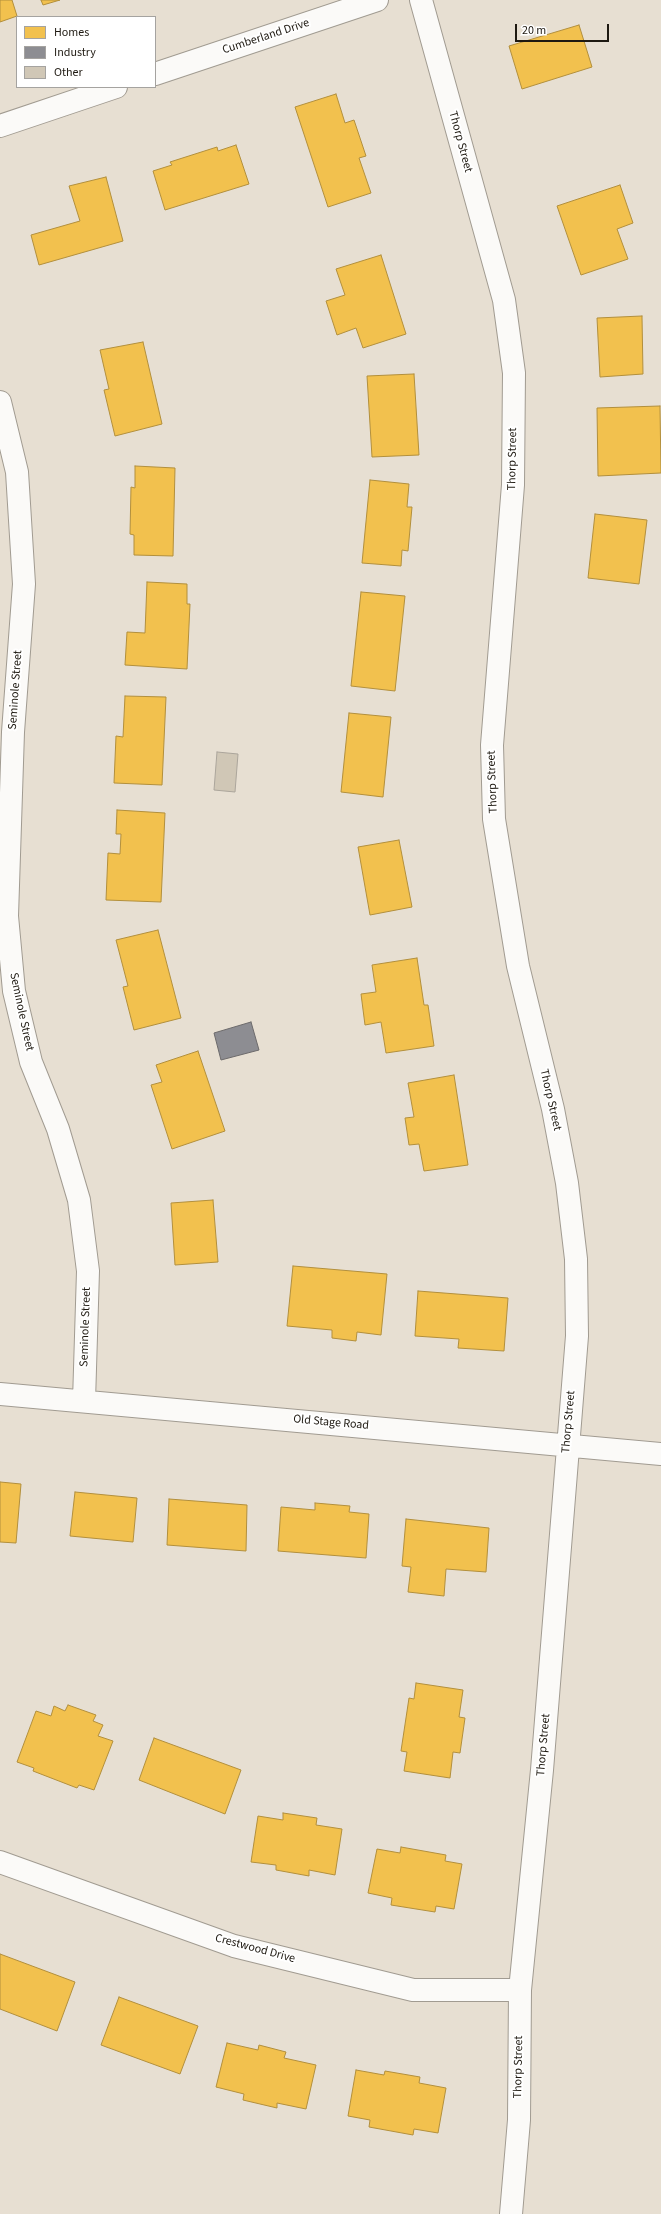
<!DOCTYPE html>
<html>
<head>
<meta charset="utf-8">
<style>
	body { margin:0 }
	#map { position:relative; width:661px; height:2214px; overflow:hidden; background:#e7dfd2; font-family:"Source Sans 3",sans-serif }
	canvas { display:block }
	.legend { position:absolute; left:16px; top:16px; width:140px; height:72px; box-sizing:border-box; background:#fff; border:1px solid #a5a3a0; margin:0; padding:5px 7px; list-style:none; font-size:12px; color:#1e1911 }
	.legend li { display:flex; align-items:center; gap:8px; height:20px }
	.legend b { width:20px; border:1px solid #a5a3a0 }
	.scale { position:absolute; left:515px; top:24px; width:94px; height:18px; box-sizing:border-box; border:2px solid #1e1911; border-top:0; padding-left:5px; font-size:12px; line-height:14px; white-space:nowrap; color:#1e1911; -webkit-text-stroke:3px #fff; paint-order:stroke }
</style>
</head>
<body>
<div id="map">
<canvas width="661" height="2214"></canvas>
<ul class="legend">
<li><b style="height:11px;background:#f2c14e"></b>Homes</li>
<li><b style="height:11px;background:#8d8d92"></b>Industry</li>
<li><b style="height:11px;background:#d0c7b6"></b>Other</li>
</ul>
<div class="scale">20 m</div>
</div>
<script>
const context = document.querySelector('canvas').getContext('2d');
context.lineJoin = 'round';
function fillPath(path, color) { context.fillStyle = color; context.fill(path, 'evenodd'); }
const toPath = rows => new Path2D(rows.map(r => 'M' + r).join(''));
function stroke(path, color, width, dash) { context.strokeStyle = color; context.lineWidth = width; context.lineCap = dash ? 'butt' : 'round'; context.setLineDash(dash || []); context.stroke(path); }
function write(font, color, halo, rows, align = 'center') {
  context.font = font + ' "Source Sans 3",sans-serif'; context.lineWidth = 4; context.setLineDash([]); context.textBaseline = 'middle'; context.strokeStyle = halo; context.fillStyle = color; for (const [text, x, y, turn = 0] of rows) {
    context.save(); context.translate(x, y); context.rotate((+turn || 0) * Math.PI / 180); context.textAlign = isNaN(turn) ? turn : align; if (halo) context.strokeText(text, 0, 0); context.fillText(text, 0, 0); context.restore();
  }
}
const homes = toPath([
	[0,0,12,0,17,16,0,22,0,0],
	[41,0,60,0,43,5,41,0],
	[579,25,592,67,522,89,509,46,579,25],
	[336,94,345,123,354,120,366,156,359,158,371,193,328,207,295,107,336,94],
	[236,145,249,184,165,210,153,171,172,165,170,162,217,147,218,151,236,145],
	[106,177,123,241,39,265,31,235,80,221,69,186,106,177],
	[620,185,633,223,617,229,628,259,581,275,557,206,620,185],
	[381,255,406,334,363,348,356,328,337,335,326,301,345,295,336,269,381,255],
	[642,316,643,374,600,377,597,318,642,316],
	[143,342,162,424,115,436,104,390,109,389,100,350,143,342],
	[414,374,419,455,372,457,367,376,414,374],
	[660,406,661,473,598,476,597,408,660,406],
	[135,466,175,468,173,556,134,555,134,535,130,534,131,487,135,488,135,466],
	[370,480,409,484,407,507,412,507,408,551,402,550,401,566,362,563,370,480],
	[595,514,647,520,639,584,588,578,595,514],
	[147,582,187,584,187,604,190,604,187,669,125,665,127,632,145,633,147,582],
	[361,592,405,596,395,691,351,686,361,592],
	[125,696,166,697,162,785,114,783,116,736,123,737,125,696],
	[349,713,391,717,383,797,341,792,349,713],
	[117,810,165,813,161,902,106,900,108,853,120,854,121,834,116,834,117,810],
	[399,840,412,907,370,915,358,847,399,840],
	[158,930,181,1018,134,1030,123,987,128,986,116,940,158,930],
	[417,958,424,1005,428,1005,434,1046,386,1053,381,1022,365,1025,361,994,376,992,372,965,417,958],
	[198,1051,225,1131,172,1149,151,1085,162,1082,156,1065,198,1051],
	[454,1075,468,1165,424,1171,419,1144,409,1145,405,1118,414,1117,408,1083,454,1075],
	[213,1200,218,1262,175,1265,171,1203,213,1200],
	[293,1266,387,1274,381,1335,357,1332,356,1341,332,1338,332,1330,287,1326,293,1266],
	[418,1291,508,1298,504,1351,458,1348,459,1339,415,1336,418,1291],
	[0,1482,21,1484,16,1543,0,1542,0,1482],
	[75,1492,137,1498,133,1542,70,1536,75,1492],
	[169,1499,247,1505,246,1551,167,1545,169,1499],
	[315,1503,350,1506,349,1512,369,1514,366,1558,278,1551,281,1507,315,1510,315,1503],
	[406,1519,489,1528,486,1572,446,1569,444,1596,408,1592,411,1567,402,1566,406,1519],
	[416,1683,463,1690,459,1717,465,1718,460,1753,453,1752,450,1778,404,1771,407,1752,401,1751,409,1698,414,1699,416,1683],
	[68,1705,96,1715,93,1721,103,1725,98,1736,113,1741,94,1790,79,1785,77,1788,33,1771,34,1768,17,1762,36,1711,51,1716,54,1706,65,1711,68,1705],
	[154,1738,241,1770,225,1814,139,1780,154,1738],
	[283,1813,317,1818,316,1825,342,1829,335,1875,309,1870,309,1876,276,1870,276,1865,251,1862,258,1816,283,1820,283,1813],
	[401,1847,446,1855,445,1861,462,1864,454,1909,436,1906,435,1912,391,1905,392,1898,368,1893,377,1849,400,1853,401,1847],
	[0,1954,75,1982,57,2031,0,2009,0,1954],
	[119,1997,198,2026,180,2074,101,2045,119,1997],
	[227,2043,258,2050,259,2045,286,2052,284,2058,316,2065,306,2109,277,2103,277,2108,243,2100,244,2094,216,2087,227,2043],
	[356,2070,384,2075,385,2071,420,2077,419,2083,446,2088,438,2133,414,2129,413,2135,369,2127,370,2120,348,2116,356,2070]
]);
fillPath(homes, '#f2c14e');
stroke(homes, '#b28f3c', 1);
const industry = toPath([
	[251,1022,259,1050,221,1060,214,1033,251,1022]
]);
fillPath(industry, '#8d8d92');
stroke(industry, '#6c6a6b', 1);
const building = toPath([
	[217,752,238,754,235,792,214,790,217,752]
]);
fillPath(building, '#d0c7b6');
stroke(building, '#aba59b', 1);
const street = toPath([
	[421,0,504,300,514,373,513,485,492,745,494,819,518,966,553,1109,567,1183,576,1259,577,1336,542,1770,520,1990,519,2120,511,2214],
	[155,74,377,0],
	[0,126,116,87],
	[0,402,17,472,24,584,13,732,7,916,14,991,31,1062,58,1129,79,1200,88,1271,84,1401],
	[0,1394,661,1454],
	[0,1862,234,1946,413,1990,520,1990]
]);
stroke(street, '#a19b91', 24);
stroke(street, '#fbfaf8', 22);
write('12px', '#1e1911', '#fff', [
	["Cumberland Drive",266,37,-18],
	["Thorp Street",460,142,75],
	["Thorp Street",513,459,-89],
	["Seminole Street",16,690,-86],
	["Thorp Street",493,782,-92],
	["Seminole Street",21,1012,78],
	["Thorp Street",550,1100,77],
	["Seminole Street",86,1327,-88],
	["Thorp Street",569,1422,-85],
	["Old Stage Road",331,1423,5],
	["Thorp Street",544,1745,-85],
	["Crestwood Drive",255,1949,15],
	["Thorp Street",519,2067,-89]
]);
</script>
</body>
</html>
